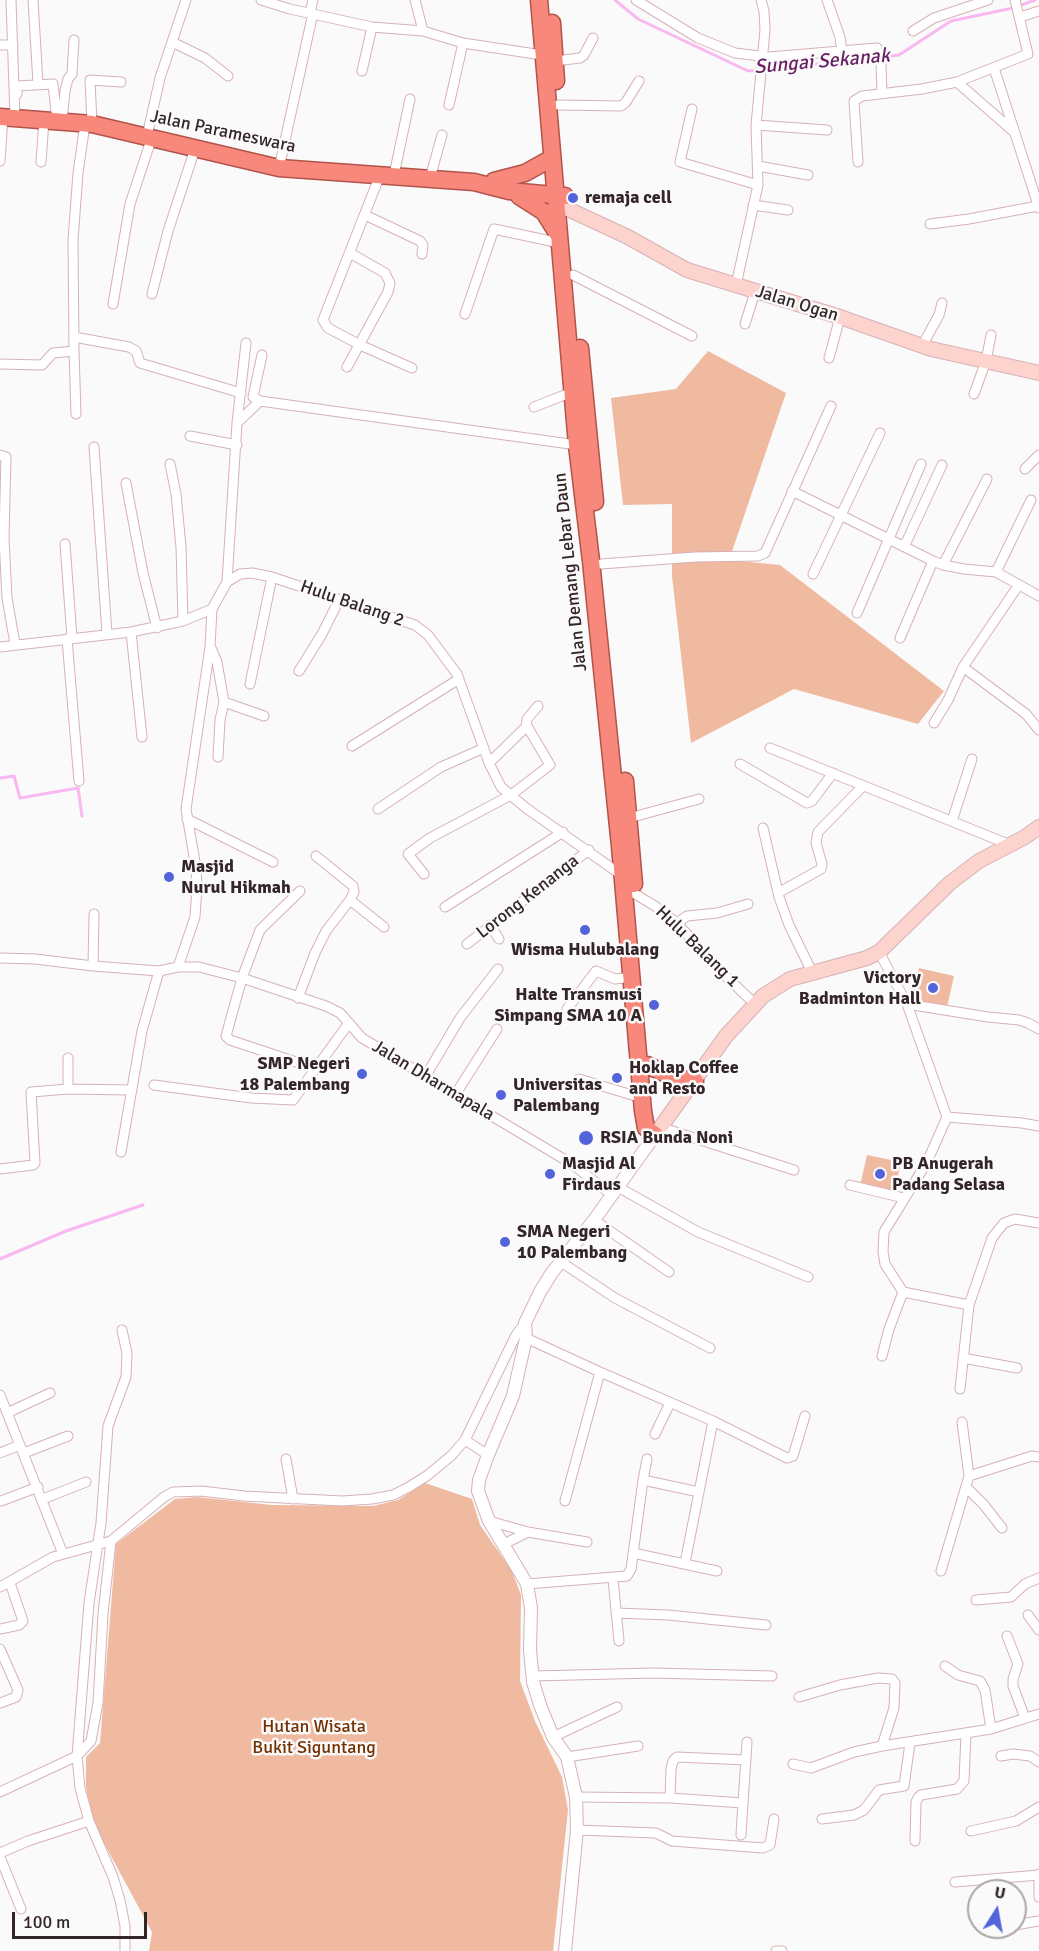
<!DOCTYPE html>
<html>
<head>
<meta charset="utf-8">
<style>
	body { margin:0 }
	#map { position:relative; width:1039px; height:1951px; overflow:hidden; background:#fafafa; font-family:Signika,sans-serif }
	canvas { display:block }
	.north { position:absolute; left:967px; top:1879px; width:60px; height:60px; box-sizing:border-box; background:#fafafa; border:2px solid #aba5a6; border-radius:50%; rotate:11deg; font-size:16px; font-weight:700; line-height:24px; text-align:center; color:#342628 }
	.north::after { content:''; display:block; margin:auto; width:21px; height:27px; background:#5364da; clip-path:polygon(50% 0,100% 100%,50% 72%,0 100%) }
	.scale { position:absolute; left:12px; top:1912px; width:135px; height:27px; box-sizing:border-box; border:3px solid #342628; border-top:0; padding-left:8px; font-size:18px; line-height:21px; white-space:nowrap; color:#342628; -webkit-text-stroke:4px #fafafa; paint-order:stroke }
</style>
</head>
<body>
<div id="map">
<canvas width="1039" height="1951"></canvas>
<div class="north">U</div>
<div class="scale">100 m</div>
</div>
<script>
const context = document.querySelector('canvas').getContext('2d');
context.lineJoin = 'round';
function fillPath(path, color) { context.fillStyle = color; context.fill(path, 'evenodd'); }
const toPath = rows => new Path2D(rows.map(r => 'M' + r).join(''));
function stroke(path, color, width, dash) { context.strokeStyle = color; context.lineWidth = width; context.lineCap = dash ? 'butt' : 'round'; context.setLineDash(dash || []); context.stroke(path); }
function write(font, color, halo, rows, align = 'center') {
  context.font = font + ' Signika,sans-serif'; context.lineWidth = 5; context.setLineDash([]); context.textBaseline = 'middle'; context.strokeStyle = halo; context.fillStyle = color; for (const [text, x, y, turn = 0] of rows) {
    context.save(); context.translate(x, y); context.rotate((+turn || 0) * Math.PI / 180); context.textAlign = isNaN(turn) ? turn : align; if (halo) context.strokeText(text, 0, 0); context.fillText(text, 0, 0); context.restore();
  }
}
fillPath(toPath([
	[708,351,786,393,729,560,780,565,944,691,918,724,794,689,691,743,672,576,672,504,623,505,611,398,676,389],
	[919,968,954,976,947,1007,912,1000],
	[867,1155,901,1162,894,1193,860,1186],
	[425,1483,472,1499,480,1525,512,1571,521,1595,520,1681,535,1721,562,1777,568,1810,553,1951,149,1951,152,1932,91,1819,86,1786,86,1757,100,1743,116,1544,175,1499,197,1497,272,1505,373,1506,398,1500]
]), '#efbaa0');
stroke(toPath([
	[615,0,638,19,748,71,876,58],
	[883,57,899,55,951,21,1013,8,1035,0],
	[0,778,14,776,20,798,78,788,82,816],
	[0,1259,66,1231,143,1205]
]), '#f9b8f1', 3);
const minor = toPath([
	[11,0,15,118],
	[33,0,38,84],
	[261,0,290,9,372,27,423,31,463,43,542,55],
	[415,0,423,31],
	[636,0,698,38,735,53,769,57,877,48,881,64,882,93],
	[827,0,840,37,842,51],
	[310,12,313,0],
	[1020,17,1039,11],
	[913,31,934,18,988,0],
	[172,42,205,58,228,76],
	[0,45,13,45],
	[555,61,580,58,584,55,593,38],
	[994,68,1039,208],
	[362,71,372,27],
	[957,82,1013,131],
	[17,94,17,86,53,84,57,121],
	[449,105,463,43],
	[558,105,621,106,626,102,639,81],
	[692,109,680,162,758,185,736,285],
	[62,121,65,91,68,79,72,74,74,40],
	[92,124,90,80,121,82],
	[756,125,827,130],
	[147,136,160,78,186,0],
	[0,161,3,117],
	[41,162,44,120],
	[858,162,854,101,862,96,922,89,957,82,1028,54,1015,0],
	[758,166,808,175],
	[279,168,313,13],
	[380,175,323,320,328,328,360,345,412,368],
	[394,175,410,99],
	[430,178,442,135],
	[758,185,756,125,765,30,764,11,761,0],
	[753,205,788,210],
	[365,215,420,241,423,245,422,254],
	[930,224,969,219,1038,206],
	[573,275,692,336],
	[152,294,168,231,195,149],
	[113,304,130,204,152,137],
	[465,314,494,229,560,243],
	[745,324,755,292],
	[74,337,129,347,136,351,140,363,241,393],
	[922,346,939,315,942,303],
	[74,351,76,414],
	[829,358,840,317],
	[0,364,42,365,53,353,74,351,73,240,78,173,85,124],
	[347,367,388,292,390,283,385,273,350,253],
	[974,394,986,361,991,335],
	[260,401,253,397,262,355],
	[534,407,572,392],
	[237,423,260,401,577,445],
	[190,436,237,445],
	[94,447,107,634],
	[0,455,6,457,4,538,7,598,15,644],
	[170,464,176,494,181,547,183,621],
	[1025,469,1039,455],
	[126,483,143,573,157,628],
	[792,491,933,561,943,565,964,569,996,572,1039,596],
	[65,544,72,638],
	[904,547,942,465],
	[601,564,695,557,758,556,765,553,831,406],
	[943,565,987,479],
	[996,572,1031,500],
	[813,574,880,433],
	[227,582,237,423,246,343],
	[857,613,921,464],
	[131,632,142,737],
	[900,638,933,561],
	[67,639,79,781],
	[0,647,131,632,183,621,212,609,227,582,240,574,252,573,272,577,415,625,428,635,457,674,489,763,501,787,526,808,623,876],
	[211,648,217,662,224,702,220,720,218,757],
	[963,667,1026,714,1039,730],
	[299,671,322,634,339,600],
	[250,684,272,577],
	[224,702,264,716],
	[934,723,948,700,963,667,1018,586],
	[352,746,459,679],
	[770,748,1008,844],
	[489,763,526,727,527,719,538,706],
	[740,764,807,803,812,801,833,773],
	[378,809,441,767,484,748],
	[629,818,699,799],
	[187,819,273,862],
	[952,821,972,759],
	[763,828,779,897,789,925,812,972],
	[424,874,408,854,430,838,511,795,550,765,527,726],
	[300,891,260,930,242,978,226,1036,230,1040,317,1069],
	[778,893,821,869,822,864,816,843,818,832,863,786],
	[635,894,655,906,677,923,717,968,755,1004],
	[350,900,384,927],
	[445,907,563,832],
	[677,923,687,916,717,913,748,904],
	[490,925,499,939],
	[467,944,589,850],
	[879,952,907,1004,947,1117,927,1162,884,1232,883,1252,885,1264,903,1292,969,1305,960,1389],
	[0,958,35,959,93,966,159,971,178,967,199,967,242,978,326,1006,340,1013,362,1038,572,1164,612,1195],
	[93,966,94,914],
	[178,967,195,917,197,887,196,868,186,809,210,647,212,609],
	[298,998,315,953,326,931,350,900,354,892,353,886,316,856],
	[907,1004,988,1017,1019,1020,1028,1023,1039,1029],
	[567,1009,596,971,615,979,633,977],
	[68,1058,68,1089],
	[425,1077,460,1018,498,969],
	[579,1079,642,1098],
	[154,1085,251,1098,293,1100,349,1023],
	[455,1095,497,1029],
	[947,1117,1022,1123,1039,1126],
	[660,1127,794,1170],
	[121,1152,142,1031,159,971],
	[0,1169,33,1165,35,1163,31,1092,68,1089,130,1090],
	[850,1185,904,1198],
	[618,1187,698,1232,808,1277],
	[594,1220,669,1272],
	[561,1262,615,1298,710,1348],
	[969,1305,992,1238,1004,1223,1015,1219,1039,1223],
	[122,1330,127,1353,126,1377,108,1426,101,1523,89,1603,77,1756,80,1788,89,1821,113,1877,120,1900,125,1926,125,1951],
	[526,1338,600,1372,713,1421,787,1458,793,1456,805,1416],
	[882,1356,889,1329,903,1292],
	[963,1358,1017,1368],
	[0,1395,63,1554],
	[7,1413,50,1393],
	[962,1422,969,1476],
	[655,1434,670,1403],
	[465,1440,488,1455],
	[0,1453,20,1445],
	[24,1453,68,1436],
	[286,1459,293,1499],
	[643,1480,647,1459],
	[966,1487,984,1505,1002,1528],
	[43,1499,86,1482],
	[1,1501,38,1487],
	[565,1501,600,1372],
	[489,1521,528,1532,587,1542],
	[504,1544,528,1532],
	[633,1553,717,1571],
	[685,1563,713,1421],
	[941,1571,969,1476,1032,1456,1039,1457],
	[613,1579,619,1641],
	[527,1584,627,1576,631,1569,643,1480,699,1492],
	[0,1587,53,1557,111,1541,164,1497,173,1492,201,1491,244,1496,342,1501,372,1499,393,1495,409,1487,428,1475,452,1455,465,1440,516,1335,525,1323],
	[976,1600,1011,1597,1025,1584,1039,1578],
	[616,1613,668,1615,766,1625],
	[1028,1615,1039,1630],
	[0,1629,19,1625,23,1621,10,1583],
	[1007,1636,1018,1664,1013,1679,1013,1686,1025,1718],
	[0,1649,18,1690,16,1697,0,1703],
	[945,1666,958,1675,980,1681,985,1690,991,1729],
	[533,1676,653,1673,772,1676],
	[799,1697,840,1685,878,1678,892,1679,895,1683,894,1708,882,1746,991,1729,1039,1714],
	[553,1737,617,1707],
	[1001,1756,1013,1754,1030,1756,1039,1762],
	[567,1757,638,1746],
	[793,1764,811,1768,854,1752,882,1746],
	[0,1792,77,1756,91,1741,98,1703,103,1614,111,1541],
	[576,1797,670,1798,743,1803,747,1742],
	[670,1798,671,1769,673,1761,677,1757,746,1760],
	[822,1819,854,1815,864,1810,879,1790,904,1786,910,1743],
	[577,1830,656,1833,672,1841,763,1848,770,1845,774,1819],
	[971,1831,1016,1821,1039,1807],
	[741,1835,743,1803],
	[915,1841,916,1802,918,1798,921,1795,957,1789,964,1781,966,1734],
	[0,1853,28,1841,89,1821],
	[0,1857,21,1909],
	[1039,1874,1039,1897],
	[955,1882,1039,1875],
	[1015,1925,1039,1921],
	[997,1927,1001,1927],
	[776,1951,782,1951]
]);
const tertiary = toPath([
	[565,1951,577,1830,576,1797,567,1757,553,1737,540,1705,533,1682,530,1650,531,1608,527,1584,489,1521,478,1491,479,1480,488,1455,513,1396,526,1338,525,1323,540,1292,551,1274,594,1220,655,1135]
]);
const secondary = toPath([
	[557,204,628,237,687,270,840,317,931,349,1039,373],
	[655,1135,726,1036,763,996,790,979,867,958,879,952,950,883,979,861,1025,837,1039,827]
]);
const trunk = toPath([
	[539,0,577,445,591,561,620,846,643,1111,646,1128,655,1135],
	[552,23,556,81],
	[0,117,92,124,279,168,474,182,509,191,565,196],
	[494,181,525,173,552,158],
	[519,196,544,212,557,233],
	[580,348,595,502],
	[625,781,634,884],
	[647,1065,673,1077,695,1081]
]);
stroke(minor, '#d7b1b6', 11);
stroke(tertiary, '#d7b1b6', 14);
stroke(secondary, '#d7b1b6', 16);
stroke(trunk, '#b3534a', 19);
stroke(minor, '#fff', 9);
stroke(tertiary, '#fff', 12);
stroke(secondary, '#fdd3ce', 14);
stroke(trunk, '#f8887c', 16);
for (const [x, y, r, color] of [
	[573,198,6,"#5364da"],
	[169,877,6,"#5364da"],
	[585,930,6,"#5364da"],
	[933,988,6,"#5364da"],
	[654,1005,6,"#5364da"],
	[362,1074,6,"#5364da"],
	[617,1078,6,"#5364da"],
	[501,1095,6,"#5364da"],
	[586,1138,8,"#5364da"],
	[550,1174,6,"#5364da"],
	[880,1174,6,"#5364da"],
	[505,1242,6,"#5364da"]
]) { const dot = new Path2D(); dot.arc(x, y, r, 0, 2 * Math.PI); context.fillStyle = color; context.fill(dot); stroke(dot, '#fafafa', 2); }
write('18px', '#342628', '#fafafa', [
	["Jalan Parameswara",223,132,12],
	["Jalan Ogan",797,304,17],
	["Jalan Demang Lebar Daun",571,572,-96],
	["Hulu Balang 2",352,604,19],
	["Lorong Kenanga",528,897,-38],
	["Hulu Balang 1",697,947,44],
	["Jalan Dharmapala",433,1081,31]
]);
write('bold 18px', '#342628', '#fafafa', [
	["remaja cell",585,198],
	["Masjid",181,867],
	["Nurul Hikmah",181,888],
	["Wisma Hulubalang",585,950,"center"],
	["Victory",921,978,"right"],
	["Badminton Hall",921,999,"right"],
	["Halte Transmusi",642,995,"right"],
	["Simpang SMA 10 A",642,1016,"right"],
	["SMP Negeri",350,1064,"right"],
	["18 Palembang",350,1085,"right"],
	["Hoklap Coffee",629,1068],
	["and Resto",629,1089],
	["Universitas",513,1085],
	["Palembang",513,1106],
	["RSIA Bunda Noni",600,1138],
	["Masjid Al",562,1164],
	["Firdaus",562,1185],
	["PB Anugerah",892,1164],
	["Padang Selasa",892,1185],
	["SMA Negeri",517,1232],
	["10 Palembang",517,1253]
], 'left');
write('18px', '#722f00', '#fafafa', [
	["Hutan Wisata",314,1727],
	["Bukit Siguntang",314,1748]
]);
write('italic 20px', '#671e62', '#fafafa', [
	["Sungai Sekanak",822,62,-5]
]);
</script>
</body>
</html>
